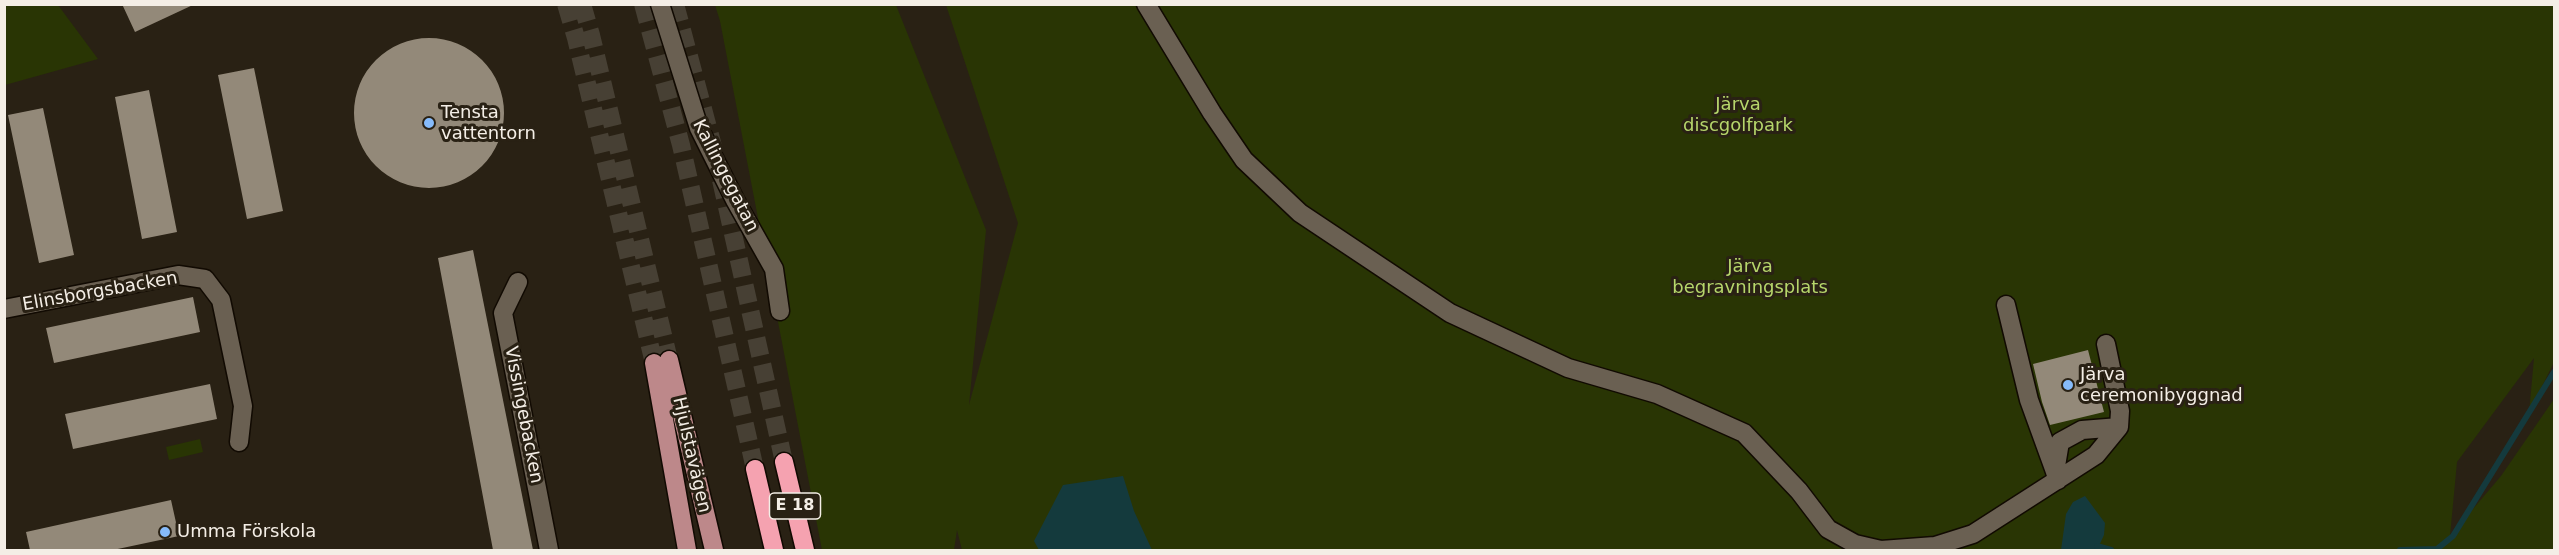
<!DOCTYPE html>
<html>
<head>
<meta charset="utf-8">
<style>
	body { margin:0 }
	#map { position:relative; width:2559px; height:555px; overflow:hidden; background:#292114; font-family:"DejaVu Sans",sans-serif }
	canvas { display:block }
	.frame { position:absolute; inset:0; border:6px solid #f4eee6; pointer-events:none }
</style>
</head>
<body>
<div id="map">
<canvas width="2559" height="555"></canvas>
<div class="frame"></div>
</div>
<script>
const context = document.querySelector('canvas').getContext('2d');
context.lineJoin = 'round';
function fillPath(path, color) { context.fillStyle = color; context.fill(path, 'evenodd'); }
const toPath = rows => new Path2D(rows.map(r => 'M' + r).join(''));
function stroke(path, color, width, dash) { context.strokeStyle = color; context.lineWidth = width; context.lineCap = dash ? 'butt' : 'round'; context.setLineDash(dash || []); context.stroke(path); }
function write(font, color, halo, rows, align = 'center') {
  context.font = font + ' "DejaVu Sans",sans-serif'; context.lineWidth = 6; context.setLineDash([]); context.textBaseline = 'middle'; context.strokeStyle = halo; context.fillStyle = color; for (const [text, x, y, turn = 0] of rows) {
    context.save(); context.translate(x, y); context.rotate((+turn || 0) * Math.PI / 180); context.textAlign = isNaN(turn) ? turn : align; if (halo) context.strokeText(text, 0, 0); context.fillText(text, 0, 0); context.restore();
  }
}
fillPath(toPath([
	[4,5,58,5,98,59,5,85],
	[715,5,896,5,986,230,969,405,1018,223,946,5,2554,5,2554,362,2529,413,2534,358,2457,462,2450,536,2501,476,2554,399,2554,550,962,550,957,530,954,550,822,550,720,21],
	[200,439,203,452,169,460,166,447]
]), '#293504');
fillPath(toPath([
	[1123,476,1134,511,1152,550,1039,550,1034,541,1063,485],
	[2085,496,2105,523,2104,535,2097,550,2061,550,2066,514,2073,502]
]), '#143a3d');
stroke(toPath([
	[2097,546,2111,550],
	[2400,550,2437,549,2453,536,2554,372]
]), '#143a3d', 6);
fillPath(toPath([
	[122,4,195,4,135,32],
	'354 113a75 75 0 1 1 150 0a75 75 0 1 1-150 0Z',
	[254,68,283,211,247,219,218,75],
	[149,90,177,232,142,239,115,97],
	[43,108,74,255,39,263,8,115],
	[473,250,533,550,493,550,438,258],
	[193,297,200,332,54,363,46,328],
	[2088,350,2104,412,2050,425,2042,402,2033,364],
	[210,384,217,419,73,449,65,414],
	[171,500,179,536,113,550,30,550,26,532]
]), '#938979');
stroke(toPath([
	[566,4,576,38,654,363],
	[582,4,591,35,669,360]
]), '#474034', 18, [18, 9]);
stroke(toPath([
	[643,4,681,145,755,469],
	[675,4,714,150],
	[721,180,784,462]
]), '#474034', 18, [18, 9]);
const minor = toPath([
	[660,4,699,128,735,200,774,269,780,311],
	[1146,4,1212,113,1244,160,1300,213,1450,313,1568,368,1657,394,1744,433,1799,491,1828,529,1855,544,1881,550,1935,546,1973,534,2096,455,2119,427,2120,411,2106,344],
	[518,282,503,313,549,550],
	[2006,305,2029,400,2058,480],
	[4,309,178,275,205,279,221,300,243,406,239,442],
	[2055,472,2060,442,2082,430,2119,427]
]);
const major = toPath([
	[669,360,714,550],
	[654,363,687,550]
]);
const highway = toPath([
	[784,462,805,550],
	[755,469,774,550]
]);
stroke(minor, '#110a02', 21);
stroke(major, '#110a02', 21);
stroke(highway, '#110a02', 21);
stroke(minor, '#6a6052', 18);
stroke(major, '#bd888a', 18);
stroke(highway, '#f5a2b0', 18);
for (const [x, y, r, color] of [
	[429,123,6,"#86bbfb"],
	[2068,385,6,"#86bbfb"],
	[165,532,6,"#86bbfb"]
]) { const dot = new Path2D(); dot.arc(x, y, r, 0, 2 * Math.PI); context.fillStyle = color; context.fill(dot); stroke(dot, '#292114', 2); }
for (const [x, y, w] of [
	[795,506,51]
]) { const box = new Path2D(); box.roundRect(x - w / 2, y - 13, w, 26, 4.5); context.fillStyle = '#292114'; context.fill(box); stroke(box, '#f4eee6', 1.5); }
write('bold 16px', '#f4eee6', null, [
	["E 18",795,506]
]);
write('18px', '#b6d66b', '#292114', [
	["Järva",1738,105],
	["discgolfpark",1738,126],
	["Järva",1750,267],
	["begravningsplats",1750,288]
]);
write('18px', '#f4eee6', '#292114', [
	["Tensta",441,113],
	["vattentorn",441,134],
	["Järva",2080,375],
	["ceremonibyggnad",2080,396],
	["Umma Förskola",177,532]
], 'left');
write('18px', '#f4eee6', '#292114', [
	["Kallingegatan",725,176,63],
	["Elinsborgsbacken",100,292,-10],
	["Vissingebacken",523,415,79],
	["Hjulstavägen",691,455,77]
]);
</script>
</body>
</html>
